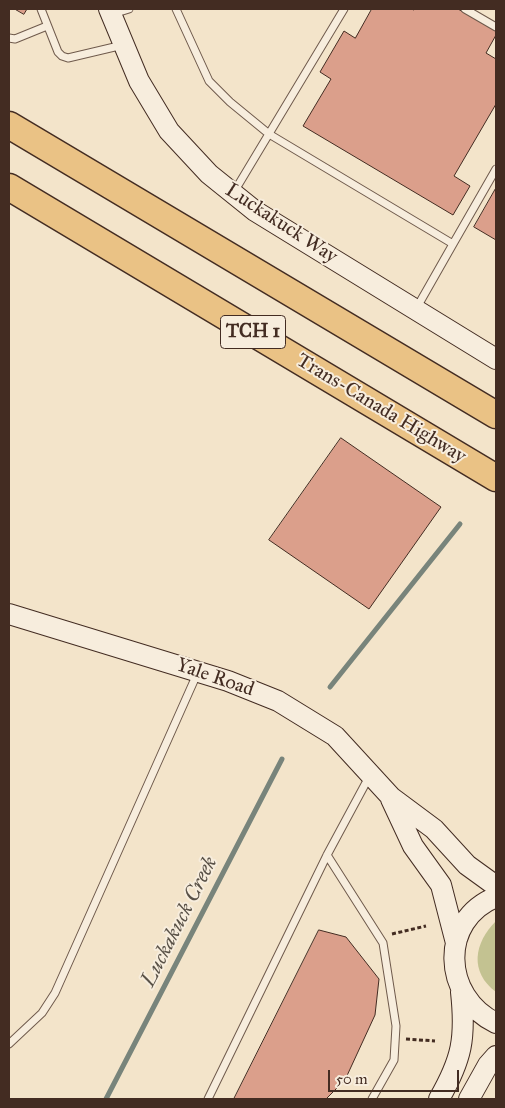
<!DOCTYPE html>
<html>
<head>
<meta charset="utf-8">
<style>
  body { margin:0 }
  #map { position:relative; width:505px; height:1108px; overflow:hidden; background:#f3e4ca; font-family:"IM FELL Great Primer",serif }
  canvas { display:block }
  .frame { position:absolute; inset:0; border:10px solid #432c22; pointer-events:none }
  .scale { position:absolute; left:328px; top:1070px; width:131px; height:22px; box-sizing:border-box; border:2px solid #432c22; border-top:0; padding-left:6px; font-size:15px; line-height:18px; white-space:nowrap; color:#432c22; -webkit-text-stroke:4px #f7eddd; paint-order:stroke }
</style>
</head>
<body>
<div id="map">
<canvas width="505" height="1108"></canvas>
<div class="frame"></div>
<div class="scale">50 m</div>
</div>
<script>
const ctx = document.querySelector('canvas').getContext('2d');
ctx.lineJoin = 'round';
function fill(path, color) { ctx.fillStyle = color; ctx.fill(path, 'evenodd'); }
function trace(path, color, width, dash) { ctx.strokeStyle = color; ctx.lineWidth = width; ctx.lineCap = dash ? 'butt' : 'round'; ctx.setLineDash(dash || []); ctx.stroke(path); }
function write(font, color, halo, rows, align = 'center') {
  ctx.font = font + ' "IM FELL Great Primer",serif'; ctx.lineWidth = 4; ctx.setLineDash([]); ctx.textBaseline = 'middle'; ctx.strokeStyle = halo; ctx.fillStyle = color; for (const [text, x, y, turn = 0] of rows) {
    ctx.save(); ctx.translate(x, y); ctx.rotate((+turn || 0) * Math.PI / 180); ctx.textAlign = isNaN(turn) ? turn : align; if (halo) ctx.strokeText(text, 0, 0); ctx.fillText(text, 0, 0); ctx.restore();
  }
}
fill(new Path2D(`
  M496,921V992C469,972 474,943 496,921Z`), '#c3c291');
trace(new Path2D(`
  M330,687L460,524
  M106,1099L282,759`), '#78847b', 5);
const building = new Path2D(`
  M15,9H27L24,14Z
  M372,9H411L414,10V9H458L496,31V35L486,53L496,59V104L454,176L470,186L453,215L303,126L331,79L320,72L344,31L355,38Z
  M496,188V240L474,227Z
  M341,438L441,507L369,609L269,540Z
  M319,930L346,937L379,979L375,1015L345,1080L326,1099H234Z`);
fill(building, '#db9f8b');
trace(building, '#432c22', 1);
const lane = new Path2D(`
  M41,9L58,52L62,56L68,58L123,45
  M176,9L209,81L230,102L269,134L453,244L496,169
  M465,9L496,27
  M113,14L129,9
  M9,38L15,39L47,26
  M234,192L344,9
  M416,309L453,244
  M327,855L383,943L396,1026L394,1060L372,1099
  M9,1044L42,1013L55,993L197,674
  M208,1099L327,855L369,777`);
const secondary = new Path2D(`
  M109,9L139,81L169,131L209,174L255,211L496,359
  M9,614L228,681L278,701L335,736L391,797L434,829L467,865L496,886
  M391,799L413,846L441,885L456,943
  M496,897C439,920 442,997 496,1023
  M439,1099C462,1059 466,1038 461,992
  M469,1099L488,1065L496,1056`);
const highway = new Path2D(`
  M9,125L496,415
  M9,187L496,478`);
trace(lane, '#6f5a4c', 9);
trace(secondary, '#432c22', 22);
trace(highway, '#432c22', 29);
trace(new Path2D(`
  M392,934L426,926
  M406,1039L435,1041`), '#432c22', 3, [4, 2.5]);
trace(lane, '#f7eddd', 7);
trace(secondary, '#f7eddd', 20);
trace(highway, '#eac285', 26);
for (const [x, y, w] of [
  [253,332,65]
]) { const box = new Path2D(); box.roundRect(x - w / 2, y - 16.5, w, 33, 4); ctx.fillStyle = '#f7eddd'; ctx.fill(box); trace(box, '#432c22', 1); }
write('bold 19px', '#432c22', null, [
  ["TCH 1",253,332]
]);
write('20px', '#432c22', '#f7eddd', [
  ["Luckakuck Way",281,224,33],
  ["Trans-Canada Highway",381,409,31],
  ["Yale Road",215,678,19]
]);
write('italic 21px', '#595147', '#f7eddd', [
  ["Luckakuck Creek",180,922,-63]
]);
</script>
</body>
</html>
